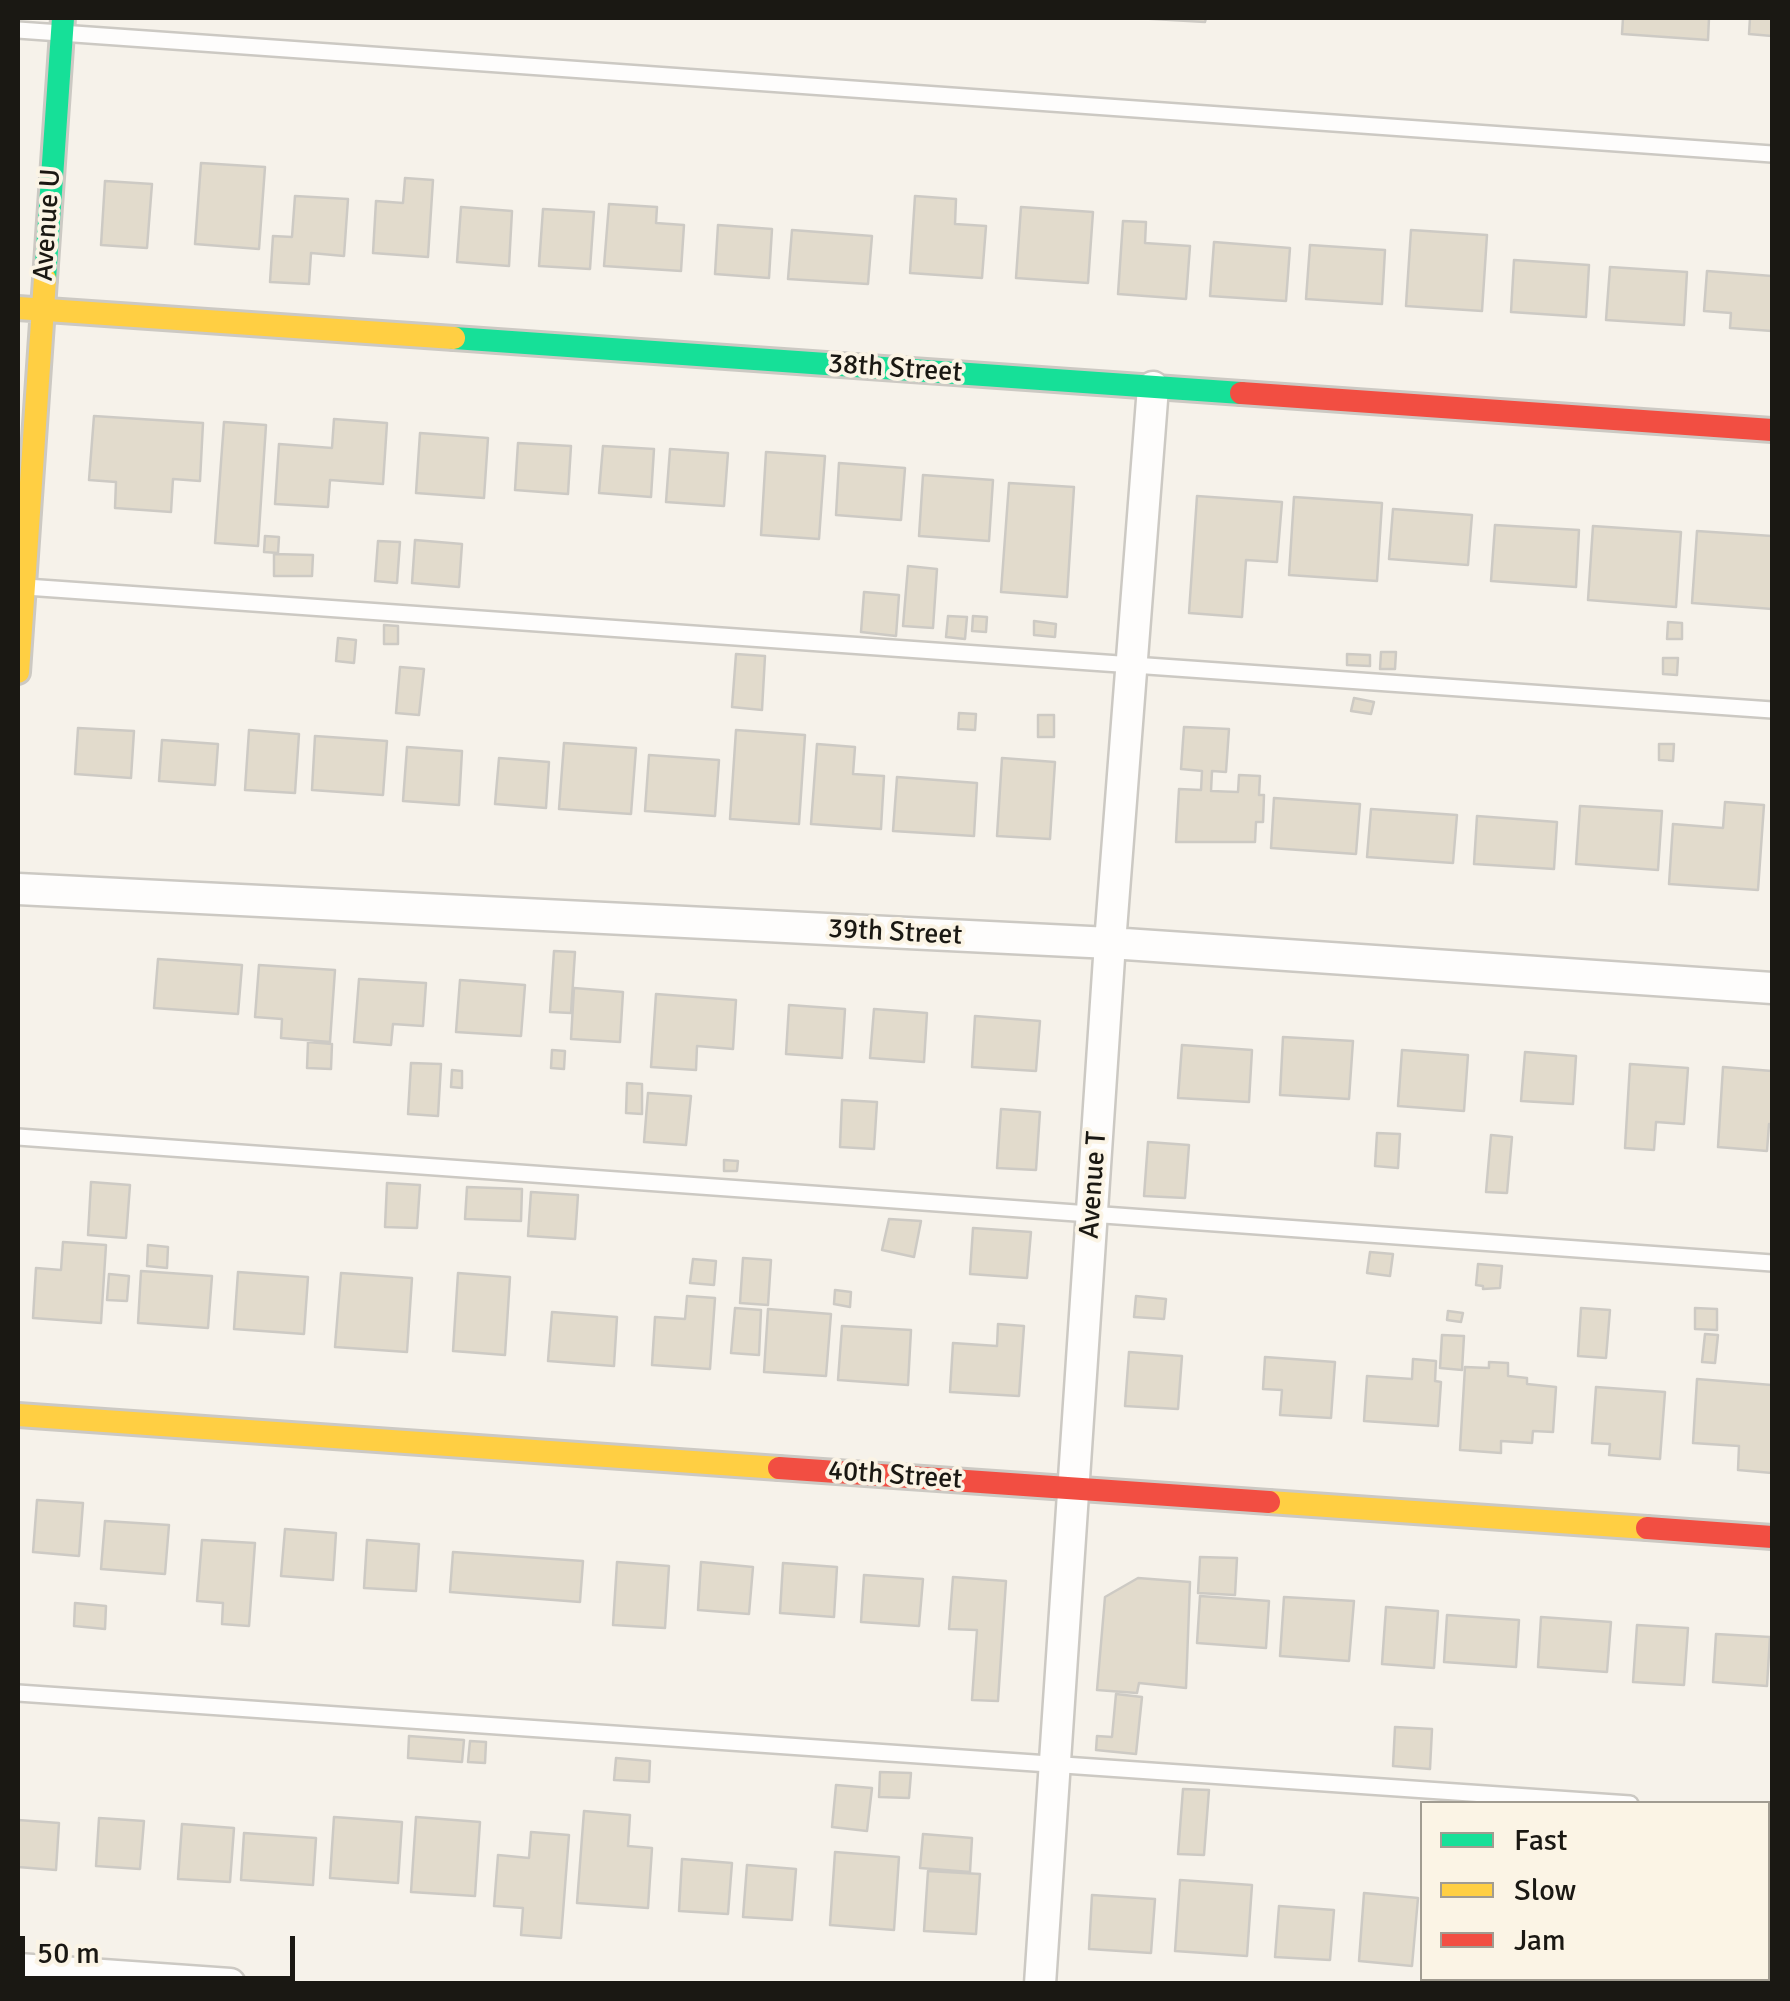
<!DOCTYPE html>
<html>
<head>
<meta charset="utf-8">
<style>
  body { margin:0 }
  #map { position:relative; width:1790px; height:2001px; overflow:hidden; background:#f6f2ea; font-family:Signika,sans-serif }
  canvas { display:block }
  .frame { position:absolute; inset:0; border:20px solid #1a1813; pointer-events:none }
  .legend { position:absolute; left:1420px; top:1801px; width:350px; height:180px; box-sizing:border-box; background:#fbf4e5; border:2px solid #a19c91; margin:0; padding:12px 18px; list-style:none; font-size:30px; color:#1a1813 }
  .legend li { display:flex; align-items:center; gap:20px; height:50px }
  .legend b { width:50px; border:2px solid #a19c91 }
  .scale { position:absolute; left:20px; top:1936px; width:275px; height:45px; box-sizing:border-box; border:5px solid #1a1813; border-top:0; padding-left:12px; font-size:30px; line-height:35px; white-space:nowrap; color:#1a1813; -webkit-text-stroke:8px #fbf4e5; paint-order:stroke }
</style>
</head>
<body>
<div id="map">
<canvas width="1790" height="2001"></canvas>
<div class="frame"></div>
<ul class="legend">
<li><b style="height:12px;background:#16e098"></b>Fast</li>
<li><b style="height:12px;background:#ffcf43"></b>Slow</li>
<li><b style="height:12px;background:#f24e42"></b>Jam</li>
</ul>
<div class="scale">50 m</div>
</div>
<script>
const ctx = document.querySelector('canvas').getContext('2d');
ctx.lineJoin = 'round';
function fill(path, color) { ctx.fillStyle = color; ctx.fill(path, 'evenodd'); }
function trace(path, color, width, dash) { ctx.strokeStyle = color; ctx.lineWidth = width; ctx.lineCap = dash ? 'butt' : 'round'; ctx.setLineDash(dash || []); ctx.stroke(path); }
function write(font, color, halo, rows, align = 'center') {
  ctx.font = font + ' Signika,sans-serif'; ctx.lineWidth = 8; ctx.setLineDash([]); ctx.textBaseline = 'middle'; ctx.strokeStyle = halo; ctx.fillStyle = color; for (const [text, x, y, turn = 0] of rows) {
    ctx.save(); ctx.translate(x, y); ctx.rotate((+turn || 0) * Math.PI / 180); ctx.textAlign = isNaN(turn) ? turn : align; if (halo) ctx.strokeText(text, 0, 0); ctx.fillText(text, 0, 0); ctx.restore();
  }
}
const building = new Path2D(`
  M1136,18H1206L1205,22Z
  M1623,18H1709L1708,40L1622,34Z
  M1750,18H1772V36L1749,34Z
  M201,163L265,167L259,249L195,244Z
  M405,178L433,180L428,257L373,253L376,201L403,203Z
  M105,181L152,184L147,248L101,245Z
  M295,196L348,199L344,256L311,253L309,284L270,282L273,236L292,237Z
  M915,196L956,199L955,224L986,226L982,278L910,273Z
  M609,204L657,207L656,223L684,225L681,271L604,266Z
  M461,207L512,211L509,266L457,262Z
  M1021,207L1093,212L1088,283L1016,278Z
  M543,209L594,212L590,269L539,266Z
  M1123,221L1146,222L1145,243L1190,246L1186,299L1118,294Z
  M718,225L772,229L769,278L715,274Z
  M792,230L872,236L868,284L788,279Z
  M1411,230L1487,235L1482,311L1406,306Z
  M1214,242L1290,248L1286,301L1210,296Z
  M1310,245L1385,250L1382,304L1306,299Z
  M1514,260L1589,265L1586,317L1511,312Z
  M1610,267L1687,272L1684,325L1606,320Z
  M1707,271L1772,276V331L1730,328L1731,313L1704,311Z
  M94,416L203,423L200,481L173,479L171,512L115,508L116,482L89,480Z
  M334,419L387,423L383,484L330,480L328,507L275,504L279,444L332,448Z
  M224,422L266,425L258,546L215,543Z
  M420,433L488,438L484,498L416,493Z
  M518,443L571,446L568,494L515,490Z
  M603,446L654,449L651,497L599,493Z
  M670,449L728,453L724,506L666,502Z
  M766,452L825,456L819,539L761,535Z
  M839,463L905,468L901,520L836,515Z
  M923,475L993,480L989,541L919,536Z
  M1009,483L1074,487L1067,597L1001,592Z
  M1197,496L1282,502L1277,562L1246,560L1242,617L1189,613Z
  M1294,497L1382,503L1377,581L1289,575Z
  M1393,509L1472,515L1468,565L1389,559Z
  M1495,525L1579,530L1576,587L1491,581Z
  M1593,526L1681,532L1676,607L1588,600Z
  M1697,531L1772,536V609L1692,603Z
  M265,536L279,537L278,553L264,552Z
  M415,540L462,544L459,587L412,583Z
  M378,541L400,542L397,583L375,581Z
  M274,554L313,555L312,576H274Z
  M908,566L937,569L933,628L903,626Z
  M864,592L899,595L896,636L861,632Z
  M948,616L967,617L965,639L946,637Z
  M973,616L987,617L986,632L972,631Z
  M1034,621L1056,624L1055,637L1034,635Z
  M1668,622L1682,623V639H1667Z
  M384,625L398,626V644H384Z
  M338,638L356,640L354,663L336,661Z
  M1381,652H1396L1395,669H1380Z
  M736,654L765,656L762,710L732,707Z
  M1347,654L1370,655V666L1347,665Z
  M1663,658H1678L1677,675L1663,674Z
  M400,667L424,669L419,715L396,713Z
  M1354,698L1374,702L1371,714L1351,711Z
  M959,713L976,714L975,730L958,729Z
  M1038,715H1054V737H1038Z
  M1184,727L1229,729L1226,772L1212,771L1211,791L1238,792L1239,775L1260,776L1259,795H1264L1263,822H1256L1255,842H1176L1179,789L1201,790L1202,771L1181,769Z
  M78,728L134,731L131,778L75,774Z
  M249,730L299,734L295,793L245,790Z
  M736,730L805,735L799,824L730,819Z
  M315,736L387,741L383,795L312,790Z
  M162,740L218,744L215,785L159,781Z
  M564,743L636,748L631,814L559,809Z
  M817,744L855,747L853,774L884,776L881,829L811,824Z
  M1659,744H1674L1673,761L1659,760Z
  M407,747L462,751L459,805L403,801Z
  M649,755L719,760L715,816L645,811Z
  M499,758L549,762L546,808L495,804Z
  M1002,758L1055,762L1050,839L997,836Z
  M897,777L977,783L974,836L893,831Z
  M1274,798L1360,804L1356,854L1271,848Z
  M1725,802L1764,805L1758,890L1669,884L1673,824L1723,828Z
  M1580,806L1662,811L1658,870L1576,864Z
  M1371,809L1457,815L1453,863L1367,857Z
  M1477,816L1557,822L1554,869L1474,864Z
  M554,951L575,952L571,1013L550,1012Z
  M158,959L242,965L238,1014L154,1008Z
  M259,965L335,970L330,1042L281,1038L282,1019L255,1017Z
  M359,979L426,983L423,1026L393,1024L391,1045L354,1042Z
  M460,980L525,985L521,1036L456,1032Z
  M574,988L623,992L620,1042L571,1039Z
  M656,994L736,1000L733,1049L697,1046L696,1070L651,1067Z
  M789,1005L845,1009L842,1058L786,1054Z
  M874,1009L927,1013L924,1062L870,1058Z
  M975,1016L1040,1021L1036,1071L972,1067Z
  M1283,1037L1353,1041L1349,1099L1280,1095Z
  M308,1042L332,1044L331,1069L307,1068Z
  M1182,1045L1252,1050L1249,1102L1178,1098Z
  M552,1050L565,1051L564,1069L551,1068Z
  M1402,1050L1468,1055L1464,1111L1398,1106Z
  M1525,1052L1576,1056L1573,1104L1521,1101Z
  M411,1063L441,1064L438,1116L408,1114Z
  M1630,1064L1688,1068L1684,1124L1656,1122L1654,1150L1625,1148Z
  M1723,1067L1772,1071V1124H1769L1767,1151L1718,1147Z
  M452,1070L462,1071V1088L451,1087Z
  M627,1083L642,1084V1114L626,1113Z
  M648,1093L691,1096L686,1145L644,1142Z
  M842,1100L877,1102L874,1149L840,1147Z
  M1001,1109L1040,1112L1036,1170L997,1168Z
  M1377,1133L1400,1134L1398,1168L1375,1166Z
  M1491,1135L1512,1137L1507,1193L1486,1192Z
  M1148,1142L1189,1145L1185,1198L1144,1196Z
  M724,1160L738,1161L737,1171H724Z
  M91,1182L130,1185L126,1238L88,1235Z
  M387,1183L420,1185L417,1228L385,1227Z
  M467,1187L522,1189L521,1221L465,1219Z
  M531,1192L578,1195L575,1239L528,1236Z
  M889,1219L921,1221L914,1257L882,1250Z
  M973,1228L1031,1232L1027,1278L970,1274Z
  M63,1242L106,1245L101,1323L33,1318L36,1268L61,1270Z
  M148,1245L168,1247L167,1268L147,1266Z
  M1370,1252L1393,1254L1390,1276L1367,1273Z
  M743,1258L771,1260L768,1305L740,1303Z
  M693,1259L716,1261L714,1285L690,1283Z
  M1478,1264L1502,1266L1500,1288L1483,1289V1286L1476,1285Z
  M141,1271L212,1276L208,1328L138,1323Z
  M238,1272L308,1277L304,1334L234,1329Z
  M341,1273L412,1278L407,1352L335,1347Z
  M458,1273L510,1277L505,1355L453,1351Z
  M109,1274L129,1276L127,1301L107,1300Z
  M835,1290L851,1292L850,1307L834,1304Z
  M687,1296L715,1298L710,1369L652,1365L655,1317L685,1319Z
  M1136,1296L1166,1299L1164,1319L1134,1317Z
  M735,1308L761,1310L759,1355L731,1353Z
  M1581,1308L1610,1310L1606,1358L1578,1356Z
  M1695,1308L1717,1309V1330L1695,1329Z
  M768,1309L831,1314L826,1376L764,1372Z
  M1448,1311L1463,1313L1461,1322L1447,1320Z
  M552,1312L617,1317L614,1366L548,1361Z
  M998,1324L1024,1326L1019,1396L950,1392L953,1343L997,1346Z
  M842,1326L911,1330L908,1385L838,1380Z
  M1705,1334L1718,1335L1715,1363L1702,1362Z
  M1442,1335L1464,1336L1462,1370L1440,1368Z
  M1129,1352L1182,1356L1178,1409L1125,1406Z
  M1265,1357L1335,1362L1331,1418L1280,1415L1282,1390L1263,1389Z
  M1413,1359L1436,1361L1435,1381L1441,1382L1438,1426L1364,1421L1367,1376L1412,1379Z
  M1489,1362L1508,1363V1376L1527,1378V1384L1556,1387L1553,1432L1533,1431L1532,1443L1501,1441V1453L1460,1450L1465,1367L1489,1368Z
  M1697,1379L1772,1385V1473L1738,1470L1739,1446L1693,1443Z
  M1596,1387L1665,1392L1660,1459L1609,1455L1610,1444L1592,1443Z
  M37,1500L83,1503L79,1556L33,1552Z
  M105,1521L169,1525L165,1574L101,1569Z
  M285,1529L336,1533L333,1580L281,1576Z
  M202,1540L255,1543L249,1626L222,1624L223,1603L197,1601Z
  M367,1540L419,1544L416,1591L364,1588Z
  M453,1552L583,1561L580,1602L450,1592Z
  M1200,1557L1237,1558L1235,1595L1198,1593Z
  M617,1562L669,1566L665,1628L613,1625Z
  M701,1562L753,1567L749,1614L698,1610Z
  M783,1563L837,1567L834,1617L780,1613Z
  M864,1575L923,1579L919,1626L861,1622Z
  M953,1577L1006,1581L998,1701L972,1700L977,1630L949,1629Z
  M1138,1578L1190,1582L1186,1688L1139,1683L1137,1693L1097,1690L1105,1597Z
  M1200,1596L1269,1601L1266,1648L1197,1643Z
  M1284,1597L1354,1601L1349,1661L1280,1656Z
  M75,1603L106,1606L105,1629L74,1626Z
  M1386,1607L1438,1611L1434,1668L1382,1664Z
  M1447,1615L1519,1620L1516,1667L1444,1662Z
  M1541,1617L1611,1622L1607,1672L1538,1667Z
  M1637,1625L1688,1628L1684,1685L1633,1682Z
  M1716,1634L1770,1637L1767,1686L1713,1682Z
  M1116,1694L1142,1697L1136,1754L1096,1750L1097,1736L1112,1737Z
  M1395,1727L1432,1729L1430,1769L1393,1766Z
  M409,1736L464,1740L462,1762L408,1758Z
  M470,1741L486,1742L485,1763L468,1762Z
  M616,1758L650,1761L649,1782L614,1780Z
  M880,1772L911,1773L909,1798L879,1797Z
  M836,1785L872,1788L867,1831L832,1827Z
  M1183,1789L1209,1790L1204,1855L1178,1854Z
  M584,1811L630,1815L628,1846L652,1848L648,1908L577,1903Z
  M334,1817L402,1822L398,1883L330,1878Z
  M416,1817L480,1822L475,1896L411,1892Z
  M99,1818L144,1821L140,1869L96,1866Z
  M18,1820L59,1823L56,1870L18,1867Z
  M182,1824L234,1828L230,1882L178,1879Z
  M531,1832L569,1835L561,1938L521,1935L523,1908L494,1906L498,1855L529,1858Z
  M244,1833L316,1838L313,1885L241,1880Z
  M923,1834L972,1838L970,1872L920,1868Z
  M835,1852L899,1857L894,1930L830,1925Z
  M682,1859L732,1863L728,1914L679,1911Z
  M747,1865L796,1869L792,1920L743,1917Z
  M928,1871L980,1874L976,1934L924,1931Z
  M1180,1880L1252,1885L1247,1956L1175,1951Z
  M1364,1893L1418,1898L1412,1966L1359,1961Z
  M1092,1895L1155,1899L1151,1953L1089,1949Z
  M1279,1906L1334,1910L1330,1960L1275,1957Z
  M1768,1916H1772V1984H1763L1764,1978H1768Z
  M1606,1978H1742L1741,1984H1649Z`);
fill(building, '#e2dbcc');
trace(building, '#cdcac4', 2.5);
const lane = new Path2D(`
  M18,30L1772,154
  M26,587L1772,710
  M18,1137L1772,1263
  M18,1693L1630,1804
  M1768,1813H1772`);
const street = new Path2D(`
  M18,889L1110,943L1772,988
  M18,1969L230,1984
  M1040,1984L1110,943L1153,387`);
const fast = new Path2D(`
  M45,279L63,18
  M454,338L1241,393`);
const slow = new Path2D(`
  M18,308L454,338
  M18,672L45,279
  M18,1415L779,1468
  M1269,1502L1647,1528`);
const jam = new Path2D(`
  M1241,393L1772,430
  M779,1468L1269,1502
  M1647,1528L1772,1537`);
trace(lane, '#ccc9c3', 20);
trace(street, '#ccc9c3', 35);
trace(fast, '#ccc9c3', 28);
trace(slow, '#ccc9c3', 28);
trace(jam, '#ccc9c3', 28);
trace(lane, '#fefdfc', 15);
trace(street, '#fefdfc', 30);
trace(fast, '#16e098', 22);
trace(slow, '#ffcf43', 22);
trace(jam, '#f24e42', 22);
write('28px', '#1a1813', '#fbf4e5', [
  ["Avenue U",48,225,-86],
  ["38th Street",895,369,4],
  ["39th Street",895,933,3],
  ["Avenue T",1094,1185,-86],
  ["40th Street",895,1476,4]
]);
</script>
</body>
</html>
